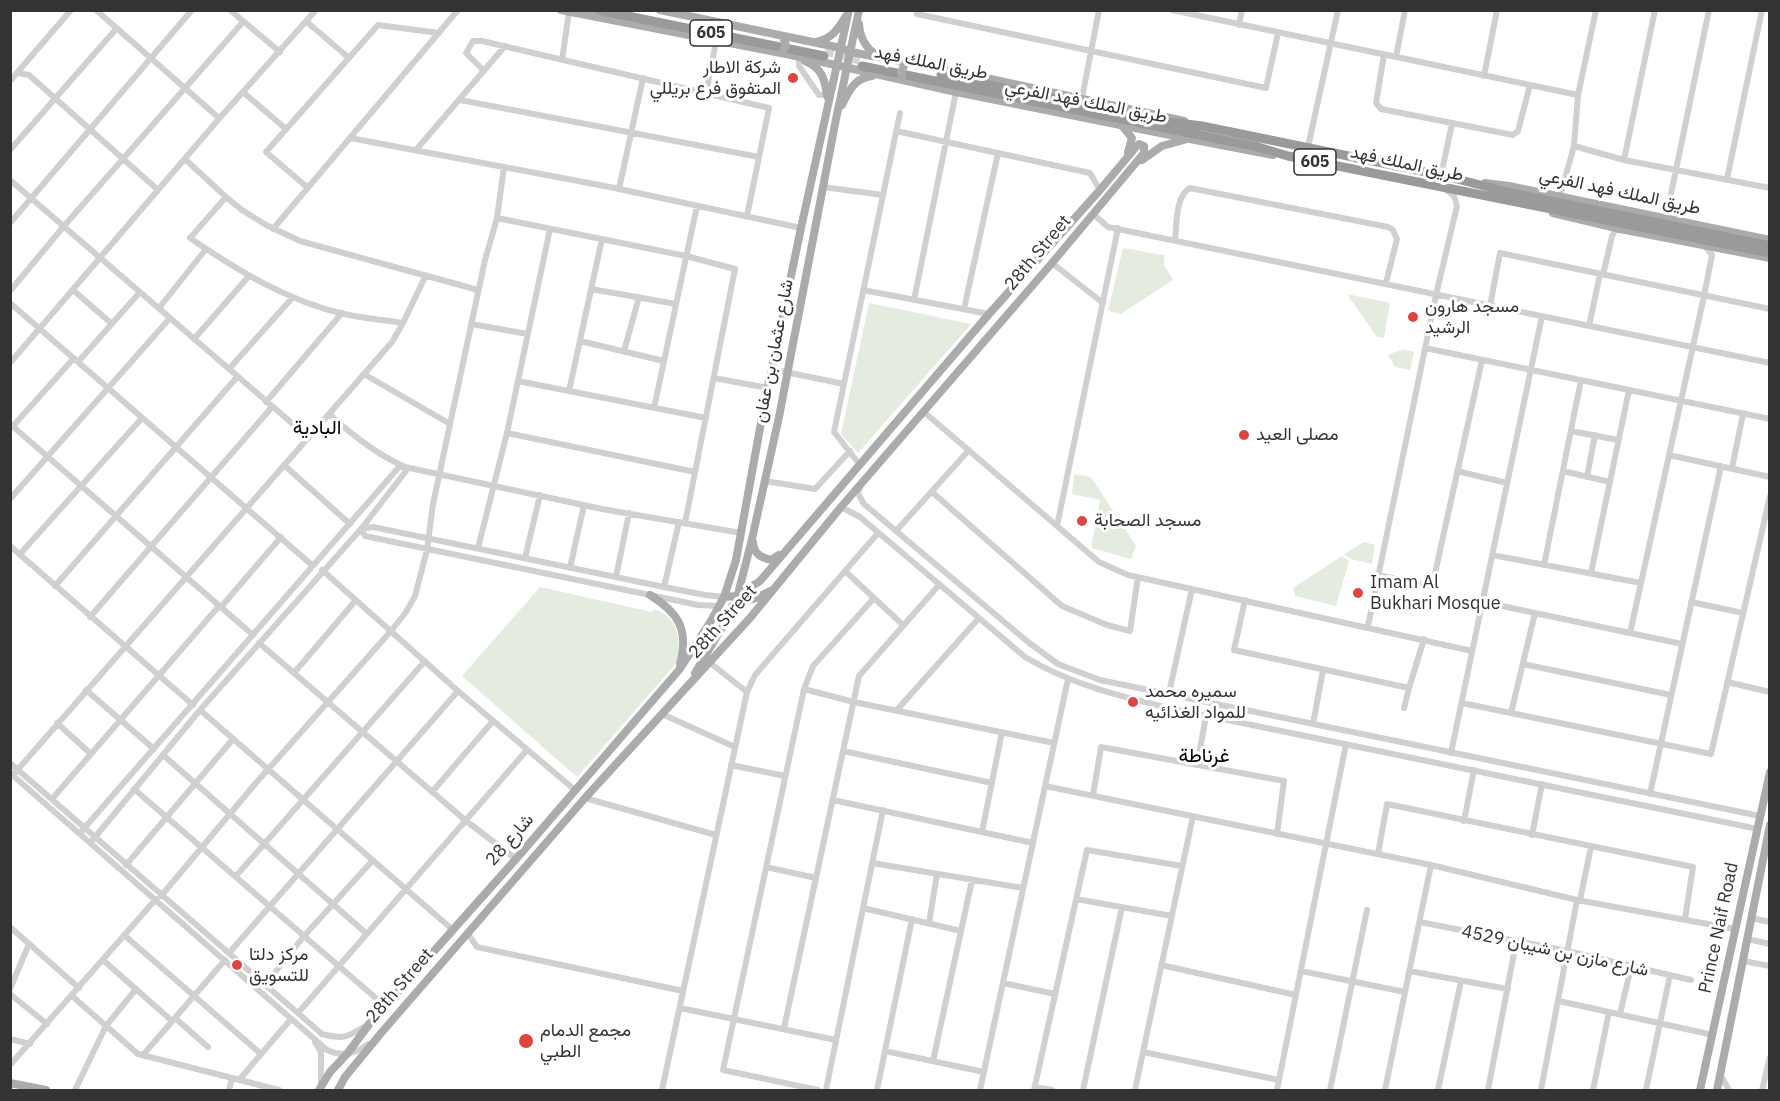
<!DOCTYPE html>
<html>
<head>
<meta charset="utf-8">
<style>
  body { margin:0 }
  #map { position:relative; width:1780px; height:1101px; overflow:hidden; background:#fff; font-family:"IBM Plex Sans",sans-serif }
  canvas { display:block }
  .frame { position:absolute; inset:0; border:12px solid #333; pointer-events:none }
</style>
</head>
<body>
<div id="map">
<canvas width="1780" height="1101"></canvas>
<div class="frame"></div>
</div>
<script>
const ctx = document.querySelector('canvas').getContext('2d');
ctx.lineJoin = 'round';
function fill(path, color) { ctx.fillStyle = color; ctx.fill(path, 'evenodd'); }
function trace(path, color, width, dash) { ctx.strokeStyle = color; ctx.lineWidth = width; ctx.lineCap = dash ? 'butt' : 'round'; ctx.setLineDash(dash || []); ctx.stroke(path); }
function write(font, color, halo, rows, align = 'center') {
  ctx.font = font + ' "IBM Plex Sans",Vazirmatn,sans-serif'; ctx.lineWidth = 6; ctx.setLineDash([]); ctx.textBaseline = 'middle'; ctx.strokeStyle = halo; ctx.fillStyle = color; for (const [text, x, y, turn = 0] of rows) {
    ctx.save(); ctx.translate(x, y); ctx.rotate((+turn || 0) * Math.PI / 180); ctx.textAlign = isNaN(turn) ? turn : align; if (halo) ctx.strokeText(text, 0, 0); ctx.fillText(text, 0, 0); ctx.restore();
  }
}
fill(new Path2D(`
  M1123,248L1164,255V265L1173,280L1121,314L1108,311Z
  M1347,294L1390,303L1384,338L1377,337Z
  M869,303L971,324L858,453L841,434Z
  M1403,349L1414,352L1410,370L1395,367L1388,355Z
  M1074,474L1091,477L1136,546L1131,559L1091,548L1100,500L1072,494Z
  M1364,542L1375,545L1372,564L1351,559L1344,554Z
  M1342,556L1349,561L1336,606L1295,596L1293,588Z
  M540,587L652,612L654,609C679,618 680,639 678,661L577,777L462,676Z`), '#e4ebdf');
trace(new Path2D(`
  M825,51L863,61`), '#d6d6d6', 9, [9, 4.5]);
trace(new Path2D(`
  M96,10L219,118
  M230,10L280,52
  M918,10L917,14L1266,88L1278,33
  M1172,10L1578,95
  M307,22L349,58
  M1239,25L1242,10
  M1384,55L1376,103L1381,109L1513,135L1518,131L1530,85
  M1396,57L1405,10
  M799,59V66L819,95L827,94
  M562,60L569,12
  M484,71L466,53L473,41H482L769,108L747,216
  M18,73L29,75L158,190
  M1484,76L1497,10
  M10,81L71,10
  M243,92L286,129
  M706,93L716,42
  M1082,98L1099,10
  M460,100L759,157
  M896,131L1090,173L1100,190
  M350,138L610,187L801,228
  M1574,146L1624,160L1770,188
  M1308,147L1338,10
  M10,150L116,29
  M416,150L505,46
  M185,159L226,197L242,210L266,225L300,241L478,290
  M1624,160L1655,10
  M1441,175L1452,124
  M1727,179L1762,10
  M10,180L308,437
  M823,187L883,195
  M308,188L266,152L378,25L439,33
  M619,189L643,78
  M1560,196L1574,146L1578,95L1596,10
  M226,197L190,238C237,270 287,301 344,314C363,318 383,320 403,323
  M1093,214L1108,227L1770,363
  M497,218L686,256L735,269L685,523
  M1666,218L1709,10
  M10,223L192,10
  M273,229L458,10
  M1175,240C1177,225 1175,196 1190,188L1388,227L1393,230L1397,239L1386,283
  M1052,263L1103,303
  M1603,275L1612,236L1615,231L1620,229
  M591,289L676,304
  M73,290L112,324
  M863,290L989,314
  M10,291L64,226L243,22
  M914,300L956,92
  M10,303L313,566
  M1490,306L1500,253L1770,309
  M159,308L206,249
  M964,309L998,153
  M471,324L528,334
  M1589,326L1600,274
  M194,339L249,276
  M580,341L664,361
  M1425,348L1770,419
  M624,351L639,297
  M78,362L140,292
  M10,363L217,121L316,10
  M229,369L293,297
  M771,369L844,384
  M364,374L450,424
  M714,378L768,388
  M518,381L706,418
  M569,391L602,239
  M266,402L342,313
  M654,408L697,206
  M924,412L1099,562L1128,575L1472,651
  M329,414C352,435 376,454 405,467L602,509L741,533
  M10,424L253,635
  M13,426L74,358
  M1571,431L1618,440
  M507,433L695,472
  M1669,455L1770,477
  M284,465L350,524
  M860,465L834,432L900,113
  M1732,468L1743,414
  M1457,471L1507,483
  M1563,471L1610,482
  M1587,477L1595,435
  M765,481L815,489L850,451
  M860,488L858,493L864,504L1028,642L1058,664L1100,680L1760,816
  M932,492L1062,606L1107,625L1130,631L1138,577
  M10,499L170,318
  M841,507L860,517L1025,657C1070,684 1119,696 1169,708L1758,829
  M1057,526L1118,228
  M896,531L969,450
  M10,546L193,705
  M478,548L507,433L550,229
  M20,554L142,418
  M1492,555L1641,583
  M525,558L540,495
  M1544,565L1581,380
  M570,568L584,505
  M322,570L458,691L575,790
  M845,571L903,625
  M1591,573L1629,390
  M1378,575L1432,587L1482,360
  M616,577L629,513
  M55,586L237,377
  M664,587L679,522
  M1245,600L1234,650L1409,688L1424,639
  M1483,602L1682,644
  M1691,602L1743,613
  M720,606L698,605L365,536L361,529L373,527L664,587L705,595L724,597
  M221,607L281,537
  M90,617L272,407
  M1368,626L1436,295L1457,206L1454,196L1444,188
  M1630,633L1704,296L1712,255L1705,246
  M259,643L465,820L516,859
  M709,662L747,692
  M1523,664L1671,695
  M294,673L356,600
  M1727,682L1770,692
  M804,689L854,702L1054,743
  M86,690L154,749
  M1169,693L1192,589
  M1462,703L1711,754L1770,496
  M1404,708L1409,688
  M200,710L453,930
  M896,711L978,619
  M1511,713L1535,613
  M662,714L735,747
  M57,723L91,754
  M1313,724L1323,670
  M843,751L992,783
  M1451,753L1542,316
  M163,755L367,934
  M10,763L322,1034C344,1040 348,1037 367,1025
  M731,765L785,776
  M1197,765L1206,716
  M10,773L327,1050C341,1057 356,1054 368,1044
  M13,775L392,342L403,323L425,277
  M1045,786L1431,865L1577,900L1735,929
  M134,789L385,1006
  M432,792L493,721
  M1650,794L1721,466
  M1093,795L1101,747L1284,781L1277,834
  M585,798L716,835
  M52,799L219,606
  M833,800L1033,843
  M1464,821L1474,770
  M982,832L1002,732
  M80,833L399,467H405L406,471L361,529L200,710L91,842
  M1532,835L1542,784
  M1378,854L1387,804L1693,867L1685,919
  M872,863L1023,888
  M126,865L233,739
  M766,867L816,878
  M236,876L425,661
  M161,896L255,784L391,631L406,612L415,596L427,550L433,504L485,260L497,218L504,167
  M1076,899L1172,916
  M1580,900L1591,847
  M863,908L961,931
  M1751,918L1770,922
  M1420,922L1567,951L1691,980
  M929,923L937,874
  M10,927L79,988
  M468,934L477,947L683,991
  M124,935L261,1054
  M1747,939L1770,944
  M229,953L458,691
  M103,960L172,1021
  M1743,961L1770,966
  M1161,965L1296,995
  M1301,971L1405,992
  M1409,971L1508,989
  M1003,983L1055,994
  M265,985L304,936L373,860
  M10,989L29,944
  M10,994L47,1024
  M72,996L138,1054L279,1090
  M1559,1001L1713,1035
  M680,1008L836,1040
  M298,1013L527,750
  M1620,1014L1631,967
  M175,1018L208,1047
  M784,1028L859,676L939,585
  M10,1039L30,1044
  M315,1042L321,1052V1084
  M885,1051L984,1072
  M1143,1052L1279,1080
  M143,1055L225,960
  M933,1061L972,880
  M10,1065L156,899
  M1721,1076L1729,1090
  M239,1080L291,1019
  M1035,1087L1052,1090
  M75,1090L106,1026L136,989
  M229,1090L232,1078
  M662,1090L747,692L755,675L878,533
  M818,1090L723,1070L804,689L813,666L874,598
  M826,1090L883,810
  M877,1090L912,919
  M980,1090L1068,679
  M1034,1090L1087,850L1182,866
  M1083,1090L1122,907
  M1135,1090L1193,816
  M1277,1090L1346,744
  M1330,1090L1367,910
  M1385,1090L1431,865
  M1438,1090L1461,981
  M1488,1090L1516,943
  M1541,1090L1577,900
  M1593,1090L1609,1012
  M1646,1090L1670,975
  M1762,1090L1770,1057`), '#d0d0d0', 6);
trace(new Path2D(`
  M561,10L791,55L956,92L1190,139L1273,155
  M660,10L841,48L851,52L963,73L1184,121
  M859,24C860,38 865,48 877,55
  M816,42C832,39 838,29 846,16
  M805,61C822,68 825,79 827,96
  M842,105C849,90 855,78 872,76
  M1123,127L1132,138L1128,152
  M1142,160L1162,146L1184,140
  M1485,183L1509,186L1770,240
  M1553,213L1620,229L1770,258
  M753,542C754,554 760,557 771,560L779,555
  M650,595C679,613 689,630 680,664
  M732,606L756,598L770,591
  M695,673L735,606L752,539L779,417L836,119L859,10
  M10,1083L46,1090
  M319,1090L330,1072L347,1054L370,1023L516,859L679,670L711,621L724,597L736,560L765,401L801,228L849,10
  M338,1090L345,1077L382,1032L585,798L750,618L841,507L1052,263L1144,153V146L1139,144L1136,147L1100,190L989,314L760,581L737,596L724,597
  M1700,1090L1770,772
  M1717,1090L1770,825`), '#ababab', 8);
trace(new Path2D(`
  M598,10L824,56
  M862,66L1258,147L1288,156L1770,253
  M941,75L1162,121L1202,126L1441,175L1512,193L1770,246`), '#9a9a9a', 9);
trace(new Path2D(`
  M783,51L786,45L784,40
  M902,78L901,72L904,66`), '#ababab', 8);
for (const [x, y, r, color] of [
  [793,78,6,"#de4540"],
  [1413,317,6,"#de4540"],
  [1244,435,6,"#de4540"],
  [1082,521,6,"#de4540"],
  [1358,593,6,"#de4540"],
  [1133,702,6,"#de4540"],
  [237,965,6,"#de4540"],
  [526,1041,8,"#de4540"]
]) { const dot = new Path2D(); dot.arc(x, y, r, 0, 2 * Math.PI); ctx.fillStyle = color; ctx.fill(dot); trace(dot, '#fff', 2); }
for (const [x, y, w] of [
  [711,33,42],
  [1315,162,42]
]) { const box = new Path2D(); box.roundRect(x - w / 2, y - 13, w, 26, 4.5); ctx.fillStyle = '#fff'; ctx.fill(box); trace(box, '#333', 1.5); }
write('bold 16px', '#333', null, [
  ["605",711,33],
  ["605",1315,162]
]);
write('18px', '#333', '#fff', [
  ["طريق الملك فهد",931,63,11],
  ["طريق الملك فهد الفرعي",1086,102,11],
  ["طريق الملك فهد",1407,164,12],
  ["طريق الملك فهد الفرعي",1620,192,12],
  ["28th Street",1038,253,-50],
  ["شارع عثمان بن عفان",774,351,-79],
  ["28th Street",723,622,-48],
  ["شارع 28",510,840,-49],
  ["Prince Naif Road",1719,928,-78],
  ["شارع مازن بن شيبان 4529",1555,951,12],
  ["28th Street",400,986,-49]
]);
write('18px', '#333', '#fff', [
  ["شركة الاطار",781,68,"right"],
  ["المتفوق فرع بريللي",781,89,"right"],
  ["مسجد هارون",1425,307],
  ["الرشيد",1425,328],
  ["مصلى العيد",1256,435],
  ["مسجد الصحابة",1094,521],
  ["Imam Al",1370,583],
  ["Bukhari Mosque",1370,604],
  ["سميره محمد",1145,692],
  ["للمواد الغذائيه",1145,713],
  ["مركز دلتا",249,955],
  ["للتسويق",249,976],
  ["مجمع الدمام",540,1031],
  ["الطبي",540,1052]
], 'left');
write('20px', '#000', '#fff', [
  ["البادية",317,428],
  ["غرناطة",1204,756]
]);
</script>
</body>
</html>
